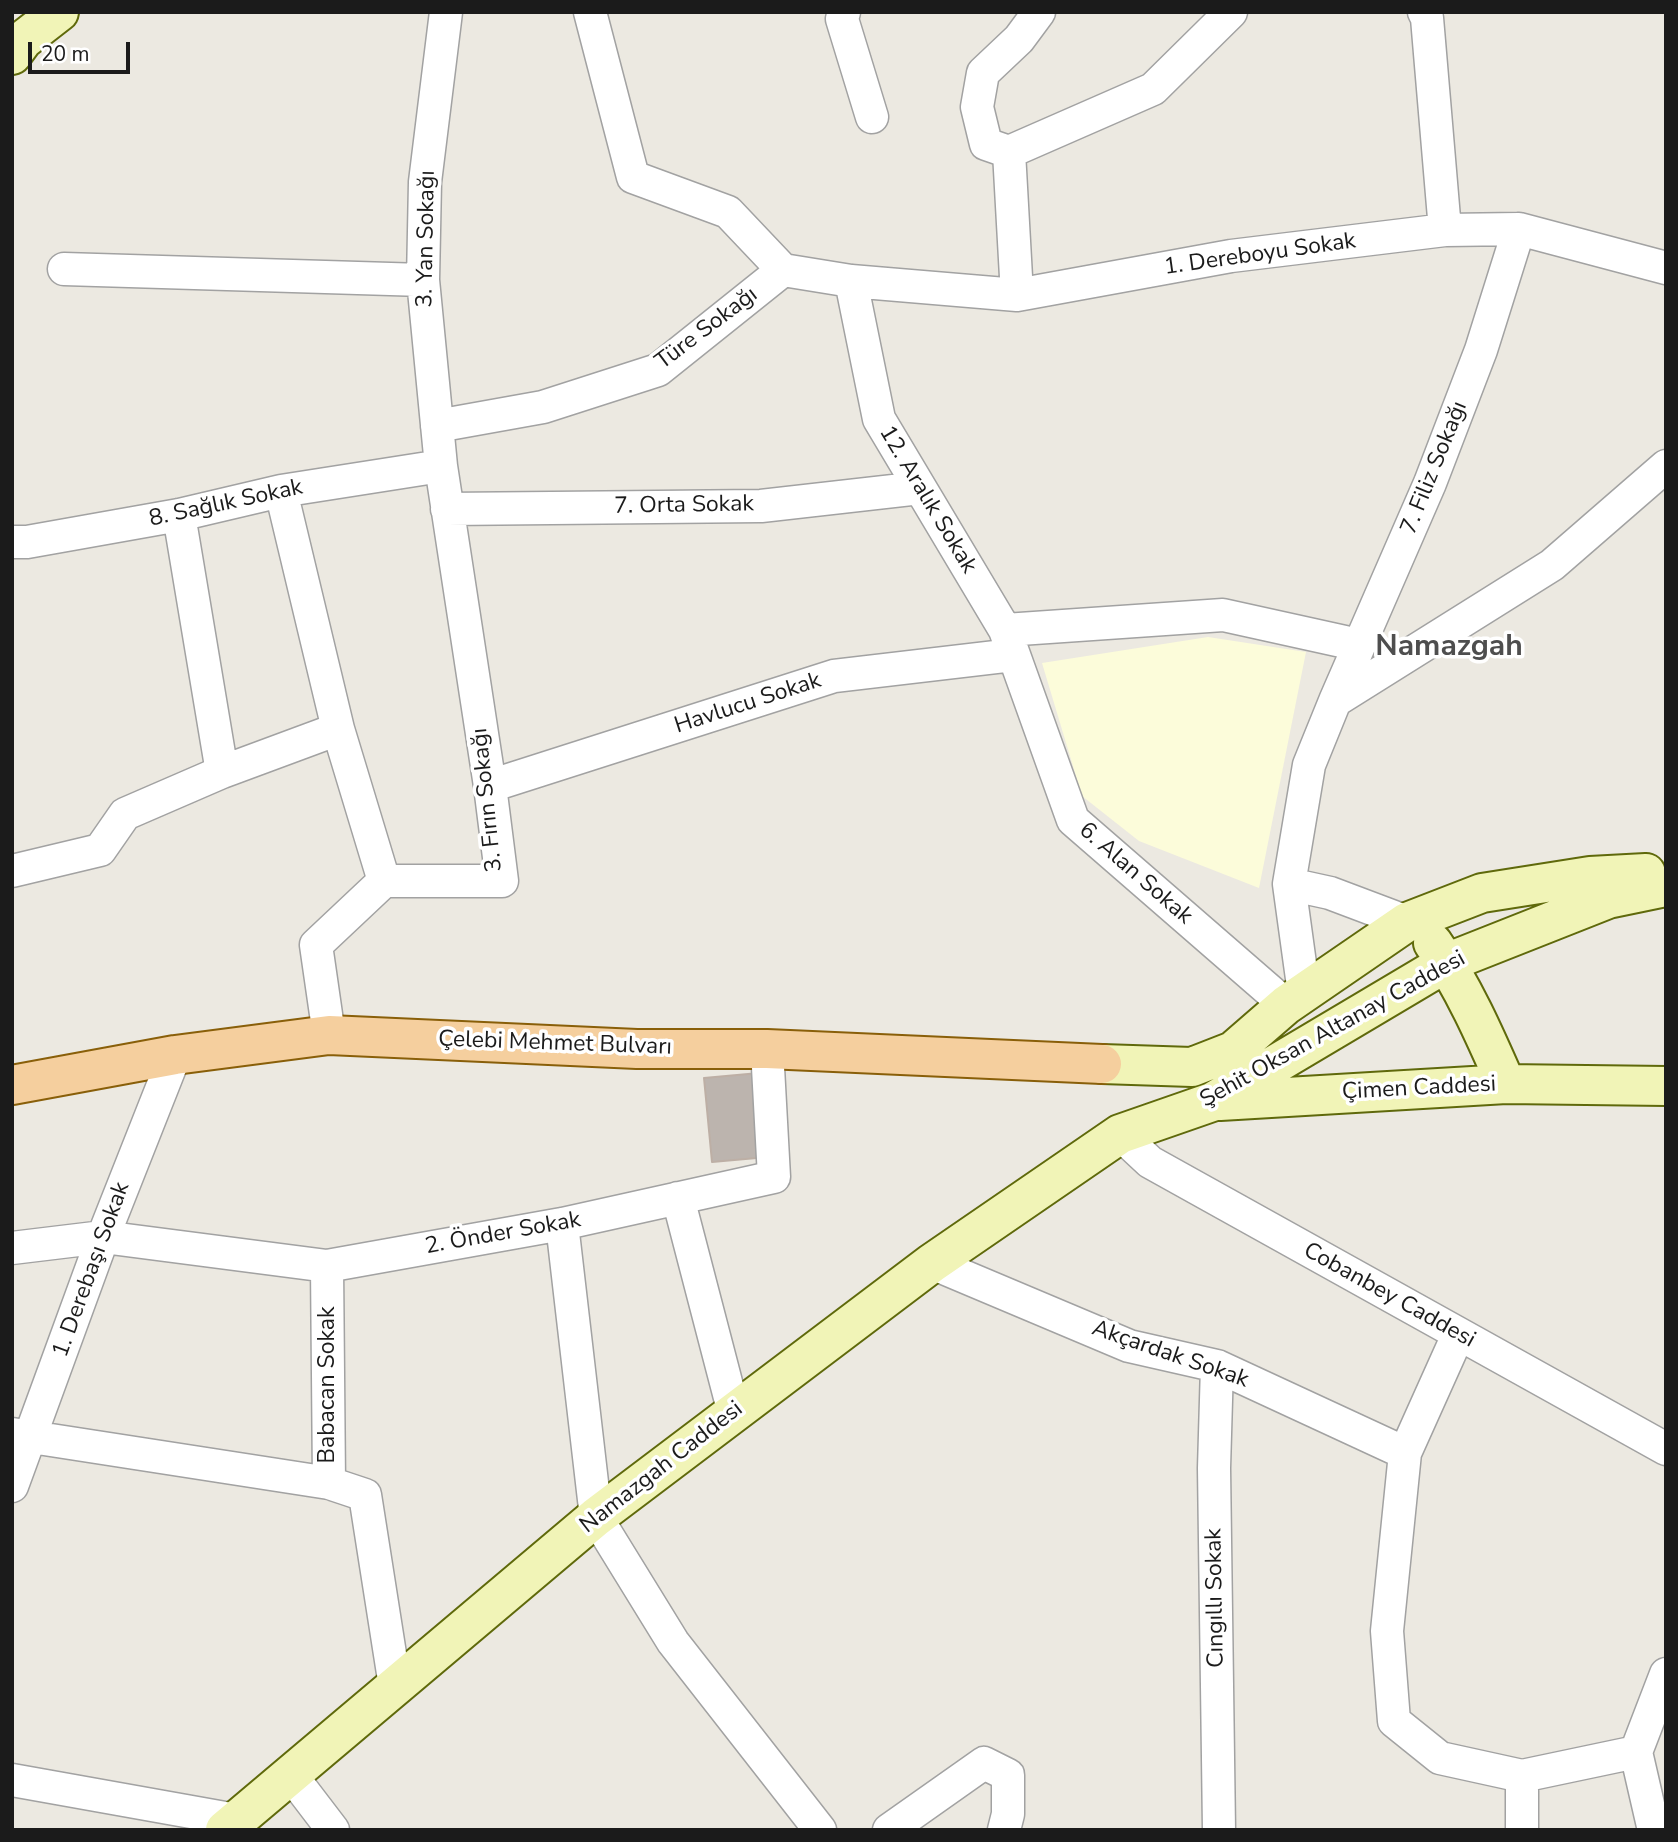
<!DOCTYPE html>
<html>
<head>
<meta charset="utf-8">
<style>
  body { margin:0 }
  #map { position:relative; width:1678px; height:1842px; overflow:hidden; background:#ece9e1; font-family:"Nunito Sans",sans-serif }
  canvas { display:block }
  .frame { position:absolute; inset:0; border:14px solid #1b1b1b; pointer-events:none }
  .scale { position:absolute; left:28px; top:42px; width:102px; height:32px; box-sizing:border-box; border:4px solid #1b1b1b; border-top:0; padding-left:9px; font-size:21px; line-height:24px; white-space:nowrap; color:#1b1b1b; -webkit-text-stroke:5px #fff; paint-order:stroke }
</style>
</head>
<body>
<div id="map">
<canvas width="1678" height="1842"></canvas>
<div class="frame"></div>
<div class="scale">20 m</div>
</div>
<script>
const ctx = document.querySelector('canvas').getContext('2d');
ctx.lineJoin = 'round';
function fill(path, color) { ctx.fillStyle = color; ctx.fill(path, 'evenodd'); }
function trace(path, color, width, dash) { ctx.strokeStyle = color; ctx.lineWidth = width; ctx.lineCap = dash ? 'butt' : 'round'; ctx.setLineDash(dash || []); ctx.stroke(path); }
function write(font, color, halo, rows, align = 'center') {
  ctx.font = font + ' "Nunito Sans",sans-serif'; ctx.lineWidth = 7; ctx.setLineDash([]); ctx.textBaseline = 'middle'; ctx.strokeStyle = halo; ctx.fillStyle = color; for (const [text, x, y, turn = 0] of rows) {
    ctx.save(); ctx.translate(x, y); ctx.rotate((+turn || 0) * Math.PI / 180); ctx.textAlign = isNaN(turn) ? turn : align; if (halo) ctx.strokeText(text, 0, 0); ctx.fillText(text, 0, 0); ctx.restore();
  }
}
fill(new Path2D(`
  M1208,637L1306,652L1259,888L1139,841L1082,796L1042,663Z`), '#fcfcda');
const building = new Path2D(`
  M759,1073L768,1157L712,1162L704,1078Z`);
fill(building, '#bcb4ae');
trace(building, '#bdafa5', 2);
const street = new Path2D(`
  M590,12L633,177L728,212L783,270
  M844,12L842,19L872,117
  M1424,12L1427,18L1445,230
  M1009,152L986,144L977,107L983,73L1019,39L1039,12
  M64,269L423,280
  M851,281L879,419L1005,630L1073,820L1286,1005
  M1017,295L1009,152L1153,89L1231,12
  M437,426L543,407L658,370L783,270L851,281L1017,295L1231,256L1445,230L1519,229L1666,268
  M281,491L338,729L384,881
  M447,509L761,506L920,488
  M179,515L222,772
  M12,542H27L179,515L281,491L441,466
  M1005,630L1223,615L1359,645
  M1335,701L1430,483L1481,350L1519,229
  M490,786L834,676L1013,655
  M12,871L100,850L125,814L222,772L338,729
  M1289,884L1330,893L1407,922
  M1304,993L1289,884L1309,765L1335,701L1552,565L1666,466
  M329,1035L316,945L384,881H502L490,786L441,466L423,280L425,182L446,12
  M1120,1134L1150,1162L1666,1449
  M678,1198L734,1413
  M562,1224L596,1517L673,1642L820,1830
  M12,1248L103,1237L327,1266L562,1224L774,1177L767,1049
  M932,1263L1129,1346L1217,1366L1405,1453
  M327,1266L329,1483
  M1458,1335L1405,1453L1387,1631L1394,1721L1440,1758L1522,1776V1830
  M1217,1366L1214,1468L1219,1830
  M12,1434L329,1483L365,1495L395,1686
  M12,1486L103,1237L175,1055
  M1636,1752L1653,1826L1662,1830
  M291,1775L333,1830
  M1522,1776L1636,1752L1666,1674
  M12,1780L236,1820
  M889,1830L984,1763L1008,1775V1814L1004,1830`);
const secondary = new Path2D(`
  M12,55L23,40L59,12
  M1433,943C1463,986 1485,1036 1506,1084
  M1102,1064L1192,1067L1233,1051L1286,1005L1407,922L1482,893L1590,876L1646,873
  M1220,1101L1506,1084L1666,1086
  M225,1830L596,1517L932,1263L1120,1134L1212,1102L1446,963L1608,899L1666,887`);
const primary = new Path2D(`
  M12,1085L175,1055L329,1035L637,1049H767L1102,1064`);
trace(street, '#a2a2a2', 35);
trace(secondary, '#5f690b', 42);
trace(primary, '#895f09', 42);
trace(street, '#fff', 32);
trace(secondary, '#f1f4b7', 38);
trace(primary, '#f5cf9e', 38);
write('23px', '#1b1b1b', '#fff', [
  ["3. Yan Sokağı",427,239,-89],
  ["1. Dereboyu Sokak",1260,255,-8],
  ["Türe Sokağı",707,329,-37],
  ["7. Filiz Sokağı",1435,468,-68],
  ["12. Aralık Sokak",927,500,59],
  ["8. Sağlık Sokak",226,504,-12],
  ["7. Orta Sokak",684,506,-1],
  ["Havlucu Sokak",748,704,-18],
  ["3. Fırın Sokağı",488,800,-96],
  ["6. Alan Sokak",1135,874,41],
  ["Şehit Oksan Altanay Caddesi",1333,1030,-29],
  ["Çelebi Mehmet Bulvarı",555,1044,2],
  ["Çimen Caddesi",1419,1089,-3],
  ["2. Önder Sokak",503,1234,-10],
  ["1. Derebaşı Sokak",92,1270,-70],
  ["Cobanbey Caddesi",1389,1296,29],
  ["Akçardak Sokak",1170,1355,19],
  ["Babacan Sokak",328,1385,-90],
  ["Namazgah Caddesi",662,1468,-38],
  ["Cıngıllı Sokak",1216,1598,-91]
]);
write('bold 30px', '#4e4e4e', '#fff', [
  ["Namazgah",1449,648]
]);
</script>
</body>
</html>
